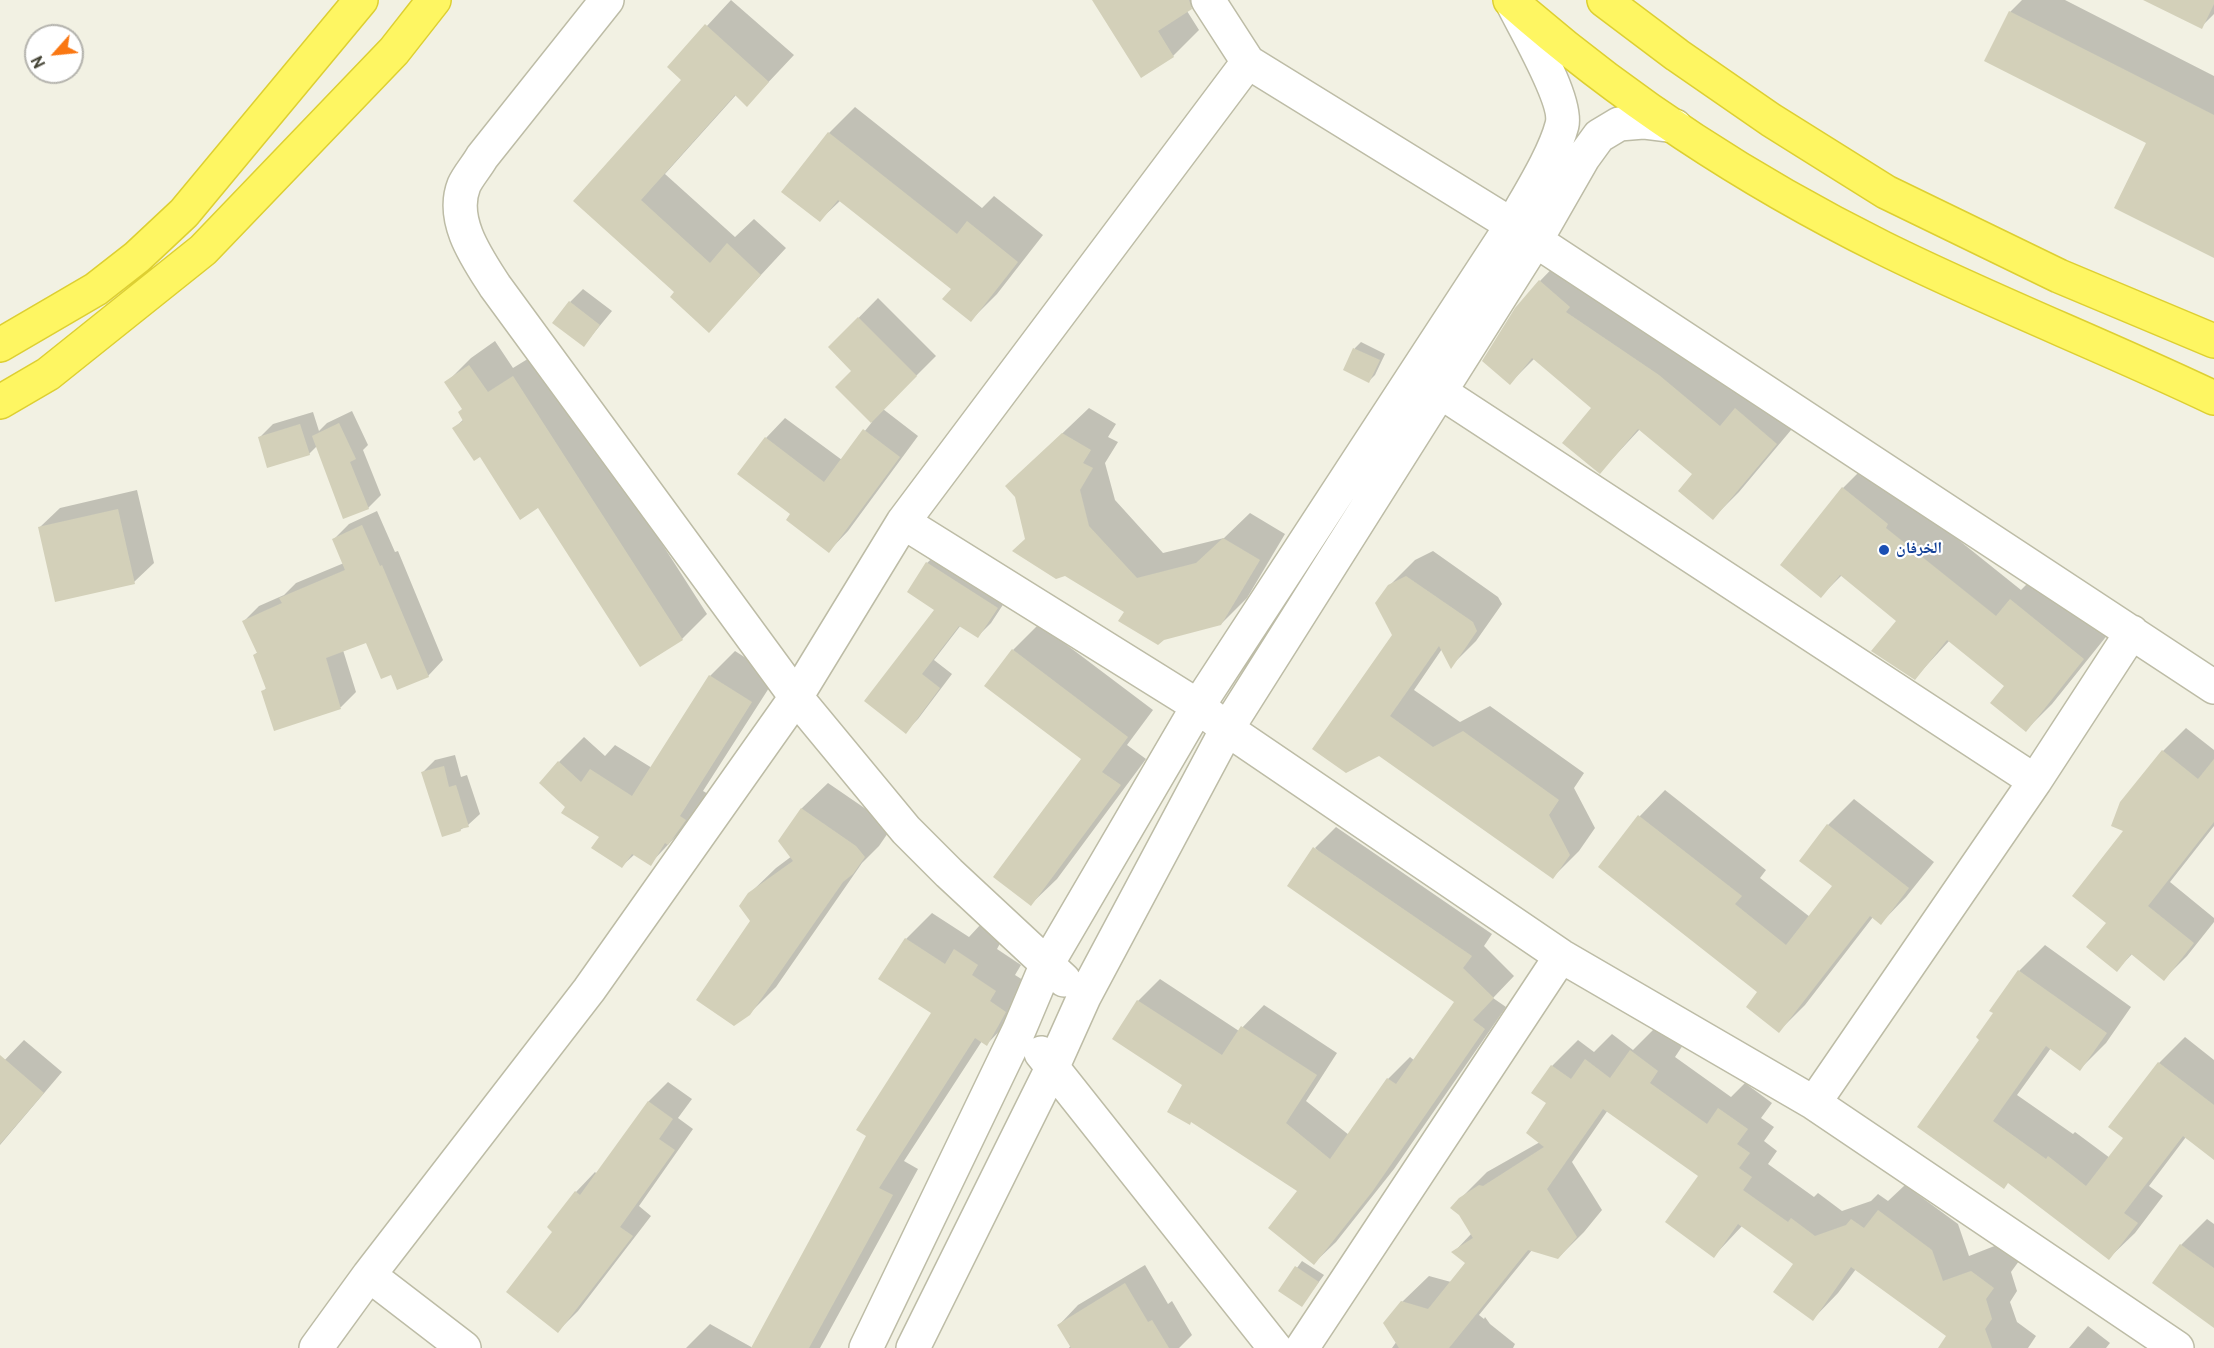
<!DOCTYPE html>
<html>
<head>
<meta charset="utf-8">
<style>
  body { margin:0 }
  #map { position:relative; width:2214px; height:1348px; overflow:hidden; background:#f2f1e3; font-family:Overpass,sans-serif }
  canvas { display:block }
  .north { position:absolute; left:24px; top:24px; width:60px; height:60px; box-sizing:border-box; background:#fff; border:2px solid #b4b3ad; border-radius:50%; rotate:243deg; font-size:16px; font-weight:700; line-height:24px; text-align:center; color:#434233 }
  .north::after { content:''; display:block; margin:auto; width:21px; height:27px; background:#fa7712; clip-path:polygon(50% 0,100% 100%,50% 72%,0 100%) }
</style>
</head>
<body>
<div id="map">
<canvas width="2214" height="1348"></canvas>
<div class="north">N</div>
</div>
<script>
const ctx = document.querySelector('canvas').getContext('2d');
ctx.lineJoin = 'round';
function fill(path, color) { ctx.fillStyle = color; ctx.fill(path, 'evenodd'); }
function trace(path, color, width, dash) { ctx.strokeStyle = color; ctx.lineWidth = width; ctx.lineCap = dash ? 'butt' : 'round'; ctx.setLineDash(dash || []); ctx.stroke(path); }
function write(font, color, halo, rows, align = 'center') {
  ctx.font = font + ' Overpass,"Noto Naskh Arabic",sans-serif'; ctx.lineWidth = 4.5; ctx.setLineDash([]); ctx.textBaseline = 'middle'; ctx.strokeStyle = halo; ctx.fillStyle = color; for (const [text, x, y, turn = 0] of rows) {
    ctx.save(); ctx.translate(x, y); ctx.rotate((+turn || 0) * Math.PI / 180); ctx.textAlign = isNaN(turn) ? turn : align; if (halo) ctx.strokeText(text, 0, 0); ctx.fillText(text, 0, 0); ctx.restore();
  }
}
fill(new Path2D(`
  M731,0L794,55L747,105L736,95L665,174L735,237L754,219L786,248L709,331L676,292L575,201L683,80L669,67Z
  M1094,0H1199L1187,11L1199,30L1173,56L1141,76Z
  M2022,0H2065L2214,76V257L2148,143L1986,61L2010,12Z
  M2185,0H2214V14L2201,27Z
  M855,107L982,208L994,196L1043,235L997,294L971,320L953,288L841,200L820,220L829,133Z
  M1565,255L1746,400L1762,384L1802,417L1739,492L1713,518L1694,474L1640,429L1600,472L1594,408L1535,358L1510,383L1540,281Z
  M583,289L612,311L584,345L570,302Z
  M878,298L936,356L883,409L918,436L848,531L829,551L792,513L766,438L785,418L842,460L872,422L837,387L853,371L830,347Z
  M495,341L513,368L539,352L707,614L682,639L641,665L538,506L480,455L454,428L464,419L463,408L446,383L471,358Z
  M1361,342L1385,354L1375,375L1369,381L1345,370L1355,348Z
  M1089,408L1116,424L1108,437L1118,442L1105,463L1115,500L1163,553L1224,538L1250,513L1285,534L1247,598L1221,624L1126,611L1026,539L1016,496L1007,486Z
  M352,411L368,445L363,450L381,495L368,508L317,446L309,454L259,438L273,424L313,412L319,431L327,423Z
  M1869,462L1910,501L2021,590L2037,574L2109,633L2052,704L2026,730L2006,686L1950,640L1915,678L1898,620L1842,575L1821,596L1782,564L1843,488Z
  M137,490L154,563L134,582L40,527L60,508Z
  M377,511L395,552L398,551L443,660L428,676L391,673L367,641L343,650L356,692L341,707L275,729L263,692L267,687L254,655L258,652L244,621L259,606L284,595L296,583L344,563L334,539L349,524Z
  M941,550L1010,594L991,623L978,636L961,625L934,660L952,674L918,719L905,732L936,609L909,592L927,563Z
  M1433,551L1498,597L1502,604L1476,641L1451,666L1442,649L1414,690L1460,722L1490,706L1584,773L1574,788L1595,828L1579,851L1553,877L1379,754L1394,635L1389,586L1415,560Z
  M1039,624L1153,710L1127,745L1146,759L1057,879L1031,904L1084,759L1013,650Z
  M735,651L776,677L703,791L710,795L693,818L650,864L635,854L622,866L601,836L567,806L559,762L584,737L605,756L615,745L652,768L710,676Z
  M2186,728L2214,750V826L2170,882L2214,918V922L2187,956L2164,979L2133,953L2117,970L2108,923L2126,830L2163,751Z
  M455,755L461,777L467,775L480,814L468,825L460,830L423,772L435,760Z
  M828,783L882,820L890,830L879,846L862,863L776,987L749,1014L752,921L749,894L776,868L792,856L780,840L802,808Z
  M1665,790L1766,870L1760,878L1810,917L1834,886L1801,860L1828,825L1854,799L1934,862L1906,897L1881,923L1873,917L1805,1005L1779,1031L1759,992L1600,867L1640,816Z
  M1336,827L1492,934L1484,946L1514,976L1493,998L1506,1007L1394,1169L1336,1242L1314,1263L1299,1190L1184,1085L1114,1039L1138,1001L1160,979L1239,1031L1264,1005L1337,1053L1306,1101L1349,1135L1388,1079L1410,1057L1415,1061L1457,1001L1315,848Z
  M932,913L969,937L981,924L1003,938L997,949L1021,965L1015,975L1031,985L1012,1018L987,1044L982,1041L904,1161L918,1169L820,1348H686L710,1324L753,1348L933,1013L906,939Z
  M2045,945L2131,1007L2106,1043L2080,1069L2051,1048L2017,1095L2073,1134L2075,1132L2110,1158L2125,1138L2159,1063L2185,1037L2214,1060V1158L2186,1137L2149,1186L2163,1196L2135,1233L2109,1258L2009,1181L1919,1127L1981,1039L2019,971Z
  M1657,1026L1683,1045L1675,1057L1731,1097L1745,1083L1772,1103L1761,1118L1774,1127L1764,1141L1777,1151L1768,1164L1814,1197L1818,1193L1842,1211L1871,1201L1878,1194L1888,1201L1905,1185L1958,1224L1969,1256L1997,1245L2019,1261L2011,1272L2017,1291L2010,1302L2017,1322L2036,1336L2028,1348H1939L1948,1336L1856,1269L1838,1293L1813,1319L1796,1264L1742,1226L1714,1256L1700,1176L1608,1110L1572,1162L1602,1210L1584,1232L1558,1258L1532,1250L1479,1315L1484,1319L1485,1317L1490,1324L1515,1344L1513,1348H1392L1397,1341L1402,1302L1429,1276L1451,1282L1467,1263L1454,1252L1472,1233L1460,1199L1487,1172L1540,1142L1549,1103L1552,1066L1578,1040L1594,1052L1612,1034L1633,1050Z
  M24,1040L62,1072L0,1145V1065Z
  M668,1082L692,1099L678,1118L693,1129L639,1206L651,1216L578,1311L558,1331L554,1231L576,1192L595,1172L597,1174L649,1101Z
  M2207,1219L2214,1224V1326L2181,1245Z
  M1302,1261L1324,1275L1302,1305L1280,1291Z
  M1145,1265L1168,1304L1172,1301L1192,1335L1179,1348H1069L1071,1345L1059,1325L1078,1305Z
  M2088,1326L2110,1343L2106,1348H2069Z`), '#0003');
fill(new Path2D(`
  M1092,0H1189L1192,9L1158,31L1174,57L1141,78Z
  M2143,0H2214V4L2202,29Z
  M2009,11L2214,115V258L2114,208L2146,143L1984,61Z
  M705,24L769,82L747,107L735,95L641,200L710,263L727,243L761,275L709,333L670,297L674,292L573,201L681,80L667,67Z
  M828,132L957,234L967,221L1018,262L971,322L942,299L951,289L838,200L820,222L781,192Z
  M1539,280L1570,307L1566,312L1659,375L1720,426L1735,408L1777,444L1713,520L1678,491L1692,474L1638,429L1600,474L1562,443L1591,408L1532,358L1510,385L1482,361L1515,308Z
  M569,301L600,325L584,347L552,323Z
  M858,317L917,376L871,423L835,387L851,371L828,347Z
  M1353,348L1380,360L1369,383L1343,370Z
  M469,365L488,392L513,376L683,640L640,667L538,508L520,520L480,457L474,461L452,428L463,421L458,412L462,409L444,382Z
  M339,423L356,459L350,462L369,509L343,519L312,436Z
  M300,424L310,455L267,468L258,437Z
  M863,429L900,457L829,553L786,520L790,514L737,474L765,437L824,482Z
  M1062,433L1091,450L1083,463L1093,468L1080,490L1089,526L1137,578L1196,563L1223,538L1260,560L1221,625L1164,640L1158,645L1118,621L1124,612L1065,576L1056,579L1012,551L1025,539L1015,497L1005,486Z
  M1842,487L1888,524L1886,528L1996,616L2010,599L2084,659L2026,732L1990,703L2004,686L1947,640L1915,680L1871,651L1896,621L1840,575L1821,598L1780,565Z
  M118,509L135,584L55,602L38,527Z
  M362,525L380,566L382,565L429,677L397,690L391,675L381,679L366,643L326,658L341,709L274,731L261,691L266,689L253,655L257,653L242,621L282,603L279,598L345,570L332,539Z
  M926,562L998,608L978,638L959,626L922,674L940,688L906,734L864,701L934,610L907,592Z
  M1406,576L1473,622L1477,631L1451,669L1439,646L1390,716L1433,747L1463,731L1559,800L1549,815L1570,855L1553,879L1379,756L1346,773L1312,749L1392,635L1375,603L1388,585Z
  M1012,649L1128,737L1102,772L1121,785L1031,906L993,877L1081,759L984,686Z
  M709,675L752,702L680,816L686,820L668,845L665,843L651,866L632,854L622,868L591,848L599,837L561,813L565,807L539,783L558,761L581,782L590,769L632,796Z
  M2162,750L2198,779L2214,759V822L2148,906L2194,943L2164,981L2131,954L2117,972L2086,947L2106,923L2072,896L2123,831L2111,826L2120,802Z
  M444,766L449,787L456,785L469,827L460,829L461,831L442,837L421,772Z
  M801,808L856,846L865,857L853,874L843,882L750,1015L734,1026L696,1000L750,921L739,906L748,893L793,861L778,841Z
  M1638,815L1742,896L1735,904L1786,945L1832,886L1799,861L1827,824L1909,888L1881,925L1870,916L1779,1033L1746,1007L1757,992L1598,867Z
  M1313,847L1472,956L1463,968L1494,998L1473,1020L1485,1029L1372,1192L1314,1265L1268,1228L1297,1191L1191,1122L1190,1125L1167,1112L1182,1085L1112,1039L1137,1000L1222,1055L1241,1026L1317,1075L1286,1123L1330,1159L1387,1078L1396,1084L1454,1002L1287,886Z
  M905,938L945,964L954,949L978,965L972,975L996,991L990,1001L1006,1012L987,1046L975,1038L879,1188L893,1195L809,1348H751L866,1136L856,1130L931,1013L878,979Z
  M2018,970L2107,1033L2080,1071L2046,1046L1993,1121L2046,1159L2048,1156L2086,1186L2123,1138L2108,1127L2158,1062L2214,1105V1160L2183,1136L2124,1213L2138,1223L2109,1260L2008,1183L2004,1189L1917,1127L1979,1040L1976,1037L1993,1013L1989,1011Z
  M1630,1050L1658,1071L1650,1083L1707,1124L1718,1108L1748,1129L1737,1144L1750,1153L1739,1168L1752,1177L1743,1190L1788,1222L1791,1218L1815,1236L1846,1225L1851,1219L1864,1228L1878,1210L1932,1250L1943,1281L1971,1271L1994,1288L1986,1299L1992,1319L1985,1329L1992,1348H1938L1946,1336L1851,1267L1813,1321L1773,1292L1793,1264L1738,1224L1714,1258L1665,1222L1698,1176L1603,1109L1547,1189L1577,1237L1558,1259L1528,1250L1449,1348H1399L1383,1323L1401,1301L1428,1309L1465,1263L1451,1252L1473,1238L1459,1215L1450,1208L1459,1198L1479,1185L1483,1186L1544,1147L1526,1133L1546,1103L1531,1093L1551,1065L1571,1079L1585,1059L1610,1078Z
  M0,1055L44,1093L0,1144Z
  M648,1101L673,1119L659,1139L675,1150L620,1227L633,1236L558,1333L506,1292L552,1232L547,1227L575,1191L580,1195Z
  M2180,1244L2214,1268V1328L2152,1283Z
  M1295,1266L1319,1282L1302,1307L1278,1291Z
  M1125,1283L1148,1322L1152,1320L1169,1348H1071L1057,1325Z`), '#d3d0b9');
const minor = new Path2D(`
  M607,0L482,157C477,166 468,176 464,185C450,220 477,258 495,286L796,697L906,830L949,873L1064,980
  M1208,0L1248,62L1512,225L2214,687
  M1439,391L2035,781
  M903,522L1198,706L1227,729L1561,956L1814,1103L2177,1348
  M1041,1053L1275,1348
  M1814,1103L2035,781L2132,632
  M369,1275L464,1348
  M316,1348L369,1275L589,990L796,697L903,522L1248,62
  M866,1348L1019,1030L1046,966L1198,706L1512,225C1528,196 1554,156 1562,125C1568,100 1524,27 1512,2
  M913,1348L1053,1066L1084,997L1227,729L1536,240L1583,158L1599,136L1619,124L1643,122L1675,126
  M1302,1348L1561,956`);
const highway = new Path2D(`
  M1510,0C1622,99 1750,182 1883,248C1992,302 2105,346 2214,398
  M1604,0L1677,55L1771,120L1886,192L2059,276L2214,341
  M0,345L96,289L137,257L184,213L361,0
  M0,402L48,374L203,250L394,51L434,0`);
trace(minor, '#bdbca6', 36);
trace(highway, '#ddcf32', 36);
trace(minor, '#fff', 33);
trace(highway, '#fef662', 33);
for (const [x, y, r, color] of [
  [1884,550,6,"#1a4fb4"]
]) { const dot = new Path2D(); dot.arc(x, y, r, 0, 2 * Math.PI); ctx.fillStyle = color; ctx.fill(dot); trace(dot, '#fff', 2); }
write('bold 16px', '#164399', '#fff', [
  ["الخرفان",1896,550]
], 'left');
</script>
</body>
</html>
